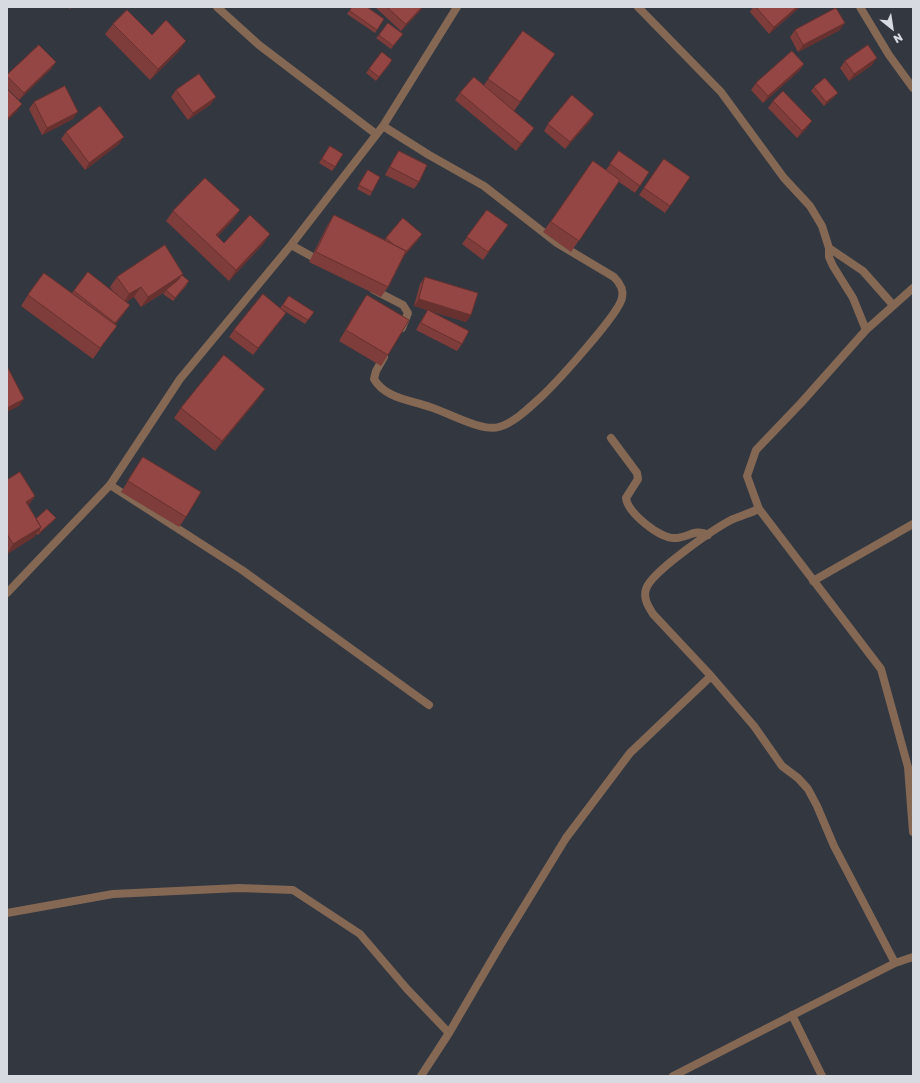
<!DOCTYPE html>
<html>
<head>
<meta charset="utf-8">
<style>
  body { margin:0 }
  #map { position:relative; width:920px; height:1083px; overflow:hidden; background:#333740; font-family:"Golos Text",sans-serif }
  canvas { display:block }
  .frame { position:absolute; inset:0; border:8px solid #d7dae0; pointer-events:none }
  .north { position:absolute; left:872px; top:8px; width:40px; height:40px; -webkit-text-stroke:3px #333740; paint-order:stroke; rotate:150deg; font-size:11px; font-weight:700; line-height:16px; text-align:center; color:#d7dae0 }
  .north::after { content:''; display:block; margin:auto; width:14px; height:18px; background:#d7dae0; clip-path:polygon(50% 0,100% 100%,50% 72%,0 100%) }
</style>
</head>
<body>
<div id="map">
<canvas width="920" height="1083"></canvas>
<div class="frame"></div>
<div class="north">N</div>
</div>
<script>
const ctx = document.querySelector('canvas').getContext('2d');
ctx.lineJoin = 'round';
function trace(path, color, width, dash) { ctx.strokeStyle = color; ctx.lineWidth = width; ctx.lineCap = dash ? 'butt' : 'round'; ctx.setLineDash(dash || []); ctx.stroke(path); }
function fill(path, color) { ctx.fillStyle = color; ctx.fill(path, 'evenodd'); }
trace(new Path2D(`
  M217,7L259,45L376,134
  M638,7L721,92L784,178L810,206L822,226L829,248V257L833,266L853,298L866,330
  M860,7L889,55L913,88
  M383,126L429,155L484,186L557,243L614,277C619,282 624,290 622,298C619,314 556,383 541,397C530,407 514,423 499,427C481,432 447,412 430,407C410,400 385,398 374,379L376,371L384,357
  M291,245L320,261
  M829,248L863,271L893,305
  M913,288L866,330L801,403L756,450L747,476L759,509L881,669L908,767L913,832
  M374,290L403,305L408,313L402,328
  M611,438L637,473L638,479L626,498C628,513 660,539 675,538C687,538 696,528 708,535
  M110,485L242,570L429,705
  M759,509C750,513 740,516 731,520C714,529 651,572 646,589C643,598 648,606 653,614L711,676L754,726L782,766L798,778L808,789L817,806L834,846L895,963L913,957
  M813,581L913,524
  M7,593L110,485L180,379L291,245L383,126L457,7
  M7,913L113,894L239,888L293,890L360,934L407,989L449,1033
  M792,1015L822,1076
  M421,1076L449,1033L501,944L566,838L630,753L711,676
  M673,1076L895,963`), '#846854', 8);
fill(new Path2D(`
  M67,7H72L70,9Z
  M352,7L384,19L375,33L347,14Z
  M375,7H423L420,11L401,31Z
  M753,7H800L769,34L750,12Z
  M113,24L179,51L150,80L105,34Z
  M795,30H840L798,52L790,37Z
  M523,31L555,54L514,111L529,135L516,151L455,100L460,93L484,85Z
  M403,34L391,49L376,38L379,35Z
  M845,61L872,65L849,81L840,68Z
  M56,62L51,69L19,100L7,88V75Z
  M390,64L376,81L366,73L369,69Z
  M804,64L799,71L763,103L751,90L756,83Z
  M814,87L835,96L824,106L811,91Z
  M176,90L211,104L188,120L171,97Z
  M773,101L807,128L797,138L768,108Z
  M34,102L73,119L42,135L29,109Z
  M594,114L590,121L565,149L544,131L548,124Z
  M66,132L119,144L85,170L61,139Z
  M330,146L335,167L332,171L319,163Z
  M399,151L419,182L414,189L385,175L394,158Z
  M619,151L649,172L635,193L619,182L571,252L543,232L593,161L606,170Z
  M664,159L690,177L665,213L639,195Z
  M368,170L372,192L370,196L357,189Z
  M240,210L232,221L218,236L224,243L270,234L263,244L229,281L166,221L173,211Z
  M487,210L508,225L483,260L462,244Z
  M334,215L385,240L386,238L422,234L417,241L404,256L388,287L381,297L309,262L327,226Z
  M88,272L114,293L110,287L117,277L183,274L182,275L187,285L173,301L163,294L166,291L141,307L134,297L126,302L125,312L115,325L109,336L93,359L21,306L28,295L72,293Z
  M425,277L471,315L466,322L414,306L420,284Z
  M367,295L388,355L381,366L339,341L360,305Z
  M289,296L314,312L305,324L283,310L281,320L253,355L229,337L234,330L280,308Z
  M428,310L462,344L457,351L416,330L423,317Z
  M258,399L215,451L174,418L181,408Z
  M143,457L186,517L179,527L121,492Z
  M7,480L35,496L28,506L36,519L56,518L53,521L38,535L36,534L34,537L7,554Z`), '#7e3c3a');
fill(new Path2D(`
  M422,7H423L420,11L401,31L406,24Z
  M797,7H800L769,34L774,27Z
  M845,23L840,30L798,52L803,45Z
  M186,41L179,51L150,80L158,69Z
  M877,58L872,65L849,81L854,74Z
  M56,62L51,69L19,100L24,93Z
  M804,64L799,71L763,103L768,96Z
  M838,93L835,96L824,106L826,102Z
  M216,97L211,104L188,120L193,113Z
  M22,104L17,111L7,121V119Z
  M78,112L73,119L42,135L47,128Z
  M594,114L590,121L565,149L570,142Z
  M812,121L807,128L797,138L802,131Z
  M534,128L529,135L516,151L521,144Z
  M124,137L119,144L85,170L89,163Z
  M240,210L232,221L209,245L216,235Z
  M270,234L263,244L229,281L236,270Z
  M422,234L417,241L400,261L405,254Z
  M183,274L176,284L141,307L148,297Z
  M141,287L134,297L122,305L129,294Z
  M419,299L471,315L466,322L414,306Z
  M130,305L125,312L110,331L115,323Z
  M286,313L281,320L253,355L258,348Z
  M265,389L258,399L215,451L222,441Z
  M24,399L19,406L7,412V408Z
  M35,496L27,507L26,502Z
  M56,518L53,521L38,535L40,532Z
  M41,527L34,537L7,554L13,544Z`), '#67312f');
const building = new Path2D(`
  M352,7H367L384,19L377,30L350,11Z
  M387,7H422L406,24Z
  M756,7H797L774,27Z
  M836,8L845,23L803,45L795,30Z
  M127,10L152,35L166,20L186,41L158,69L113,24Z
  M388,23L403,34L393,46L379,35Z
  M523,31L555,54L520,102L488,79Z
  M39,45L56,62L24,93L7,76V75Z
  M868,45L877,58L854,74L845,61Z
  M792,51L804,64L768,96L756,83Z
  M382,52L392,60L379,77L369,69Z
  M199,74L216,97L193,113L176,90Z
  M474,77L534,128L521,144L460,93Z
  M825,78L838,93L826,102L814,87Z
  M65,86L78,112L47,128L34,102Z
  M7,89L22,104L7,119Z
  M783,91L812,121L802,131L773,101Z
  M572,95L594,114L570,142L548,124Z
  M100,106L124,137L89,163L66,132Z
  M330,146L343,154L335,167L322,159Z
  M399,151L427,165L419,182L390,167Z
  M619,151L649,172L640,186L610,164Z
  M664,159L690,177L670,206L644,188Z
  M593,161L620,180L579,241L551,222Z
  M368,170L380,177L372,192L359,185Z
  M205,178L240,210L216,235L224,243L250,215L270,234L236,270L173,211Z
  M487,210L508,225L488,252L467,237Z
  M334,215L406,251L388,287L316,252Z
  M403,218L422,234L405,253L406,251L394,245L386,238Z
  M165,245L183,274L148,297L141,287L129,294L117,277Z
  M88,272L130,305L115,323L74,291Z
  M44,273L117,326L100,348L28,295Z
  M182,275L189,281L175,298L166,290L178,280Z
  M425,277L478,293L471,315L419,299Z
  M263,294L286,313L258,348L234,330Z
  M367,295L409,320L388,355L346,330Z
  M289,296L314,312L308,320L283,305Z
  M428,310L469,331L462,344L421,323Z
  M224,355L265,389L222,441L181,408Z
  M7,366L24,399L7,408Z
  M143,457L201,492L186,517L128,481Z
  M20,472L35,496L26,502L41,527L13,544L7,534V480Z
  M47,509L56,518L40,532L39,530L41,527L36,519Z`);
fill(building, '#934643');
trace(building, '#67312f', 1);
</script>
</body>
</html>
